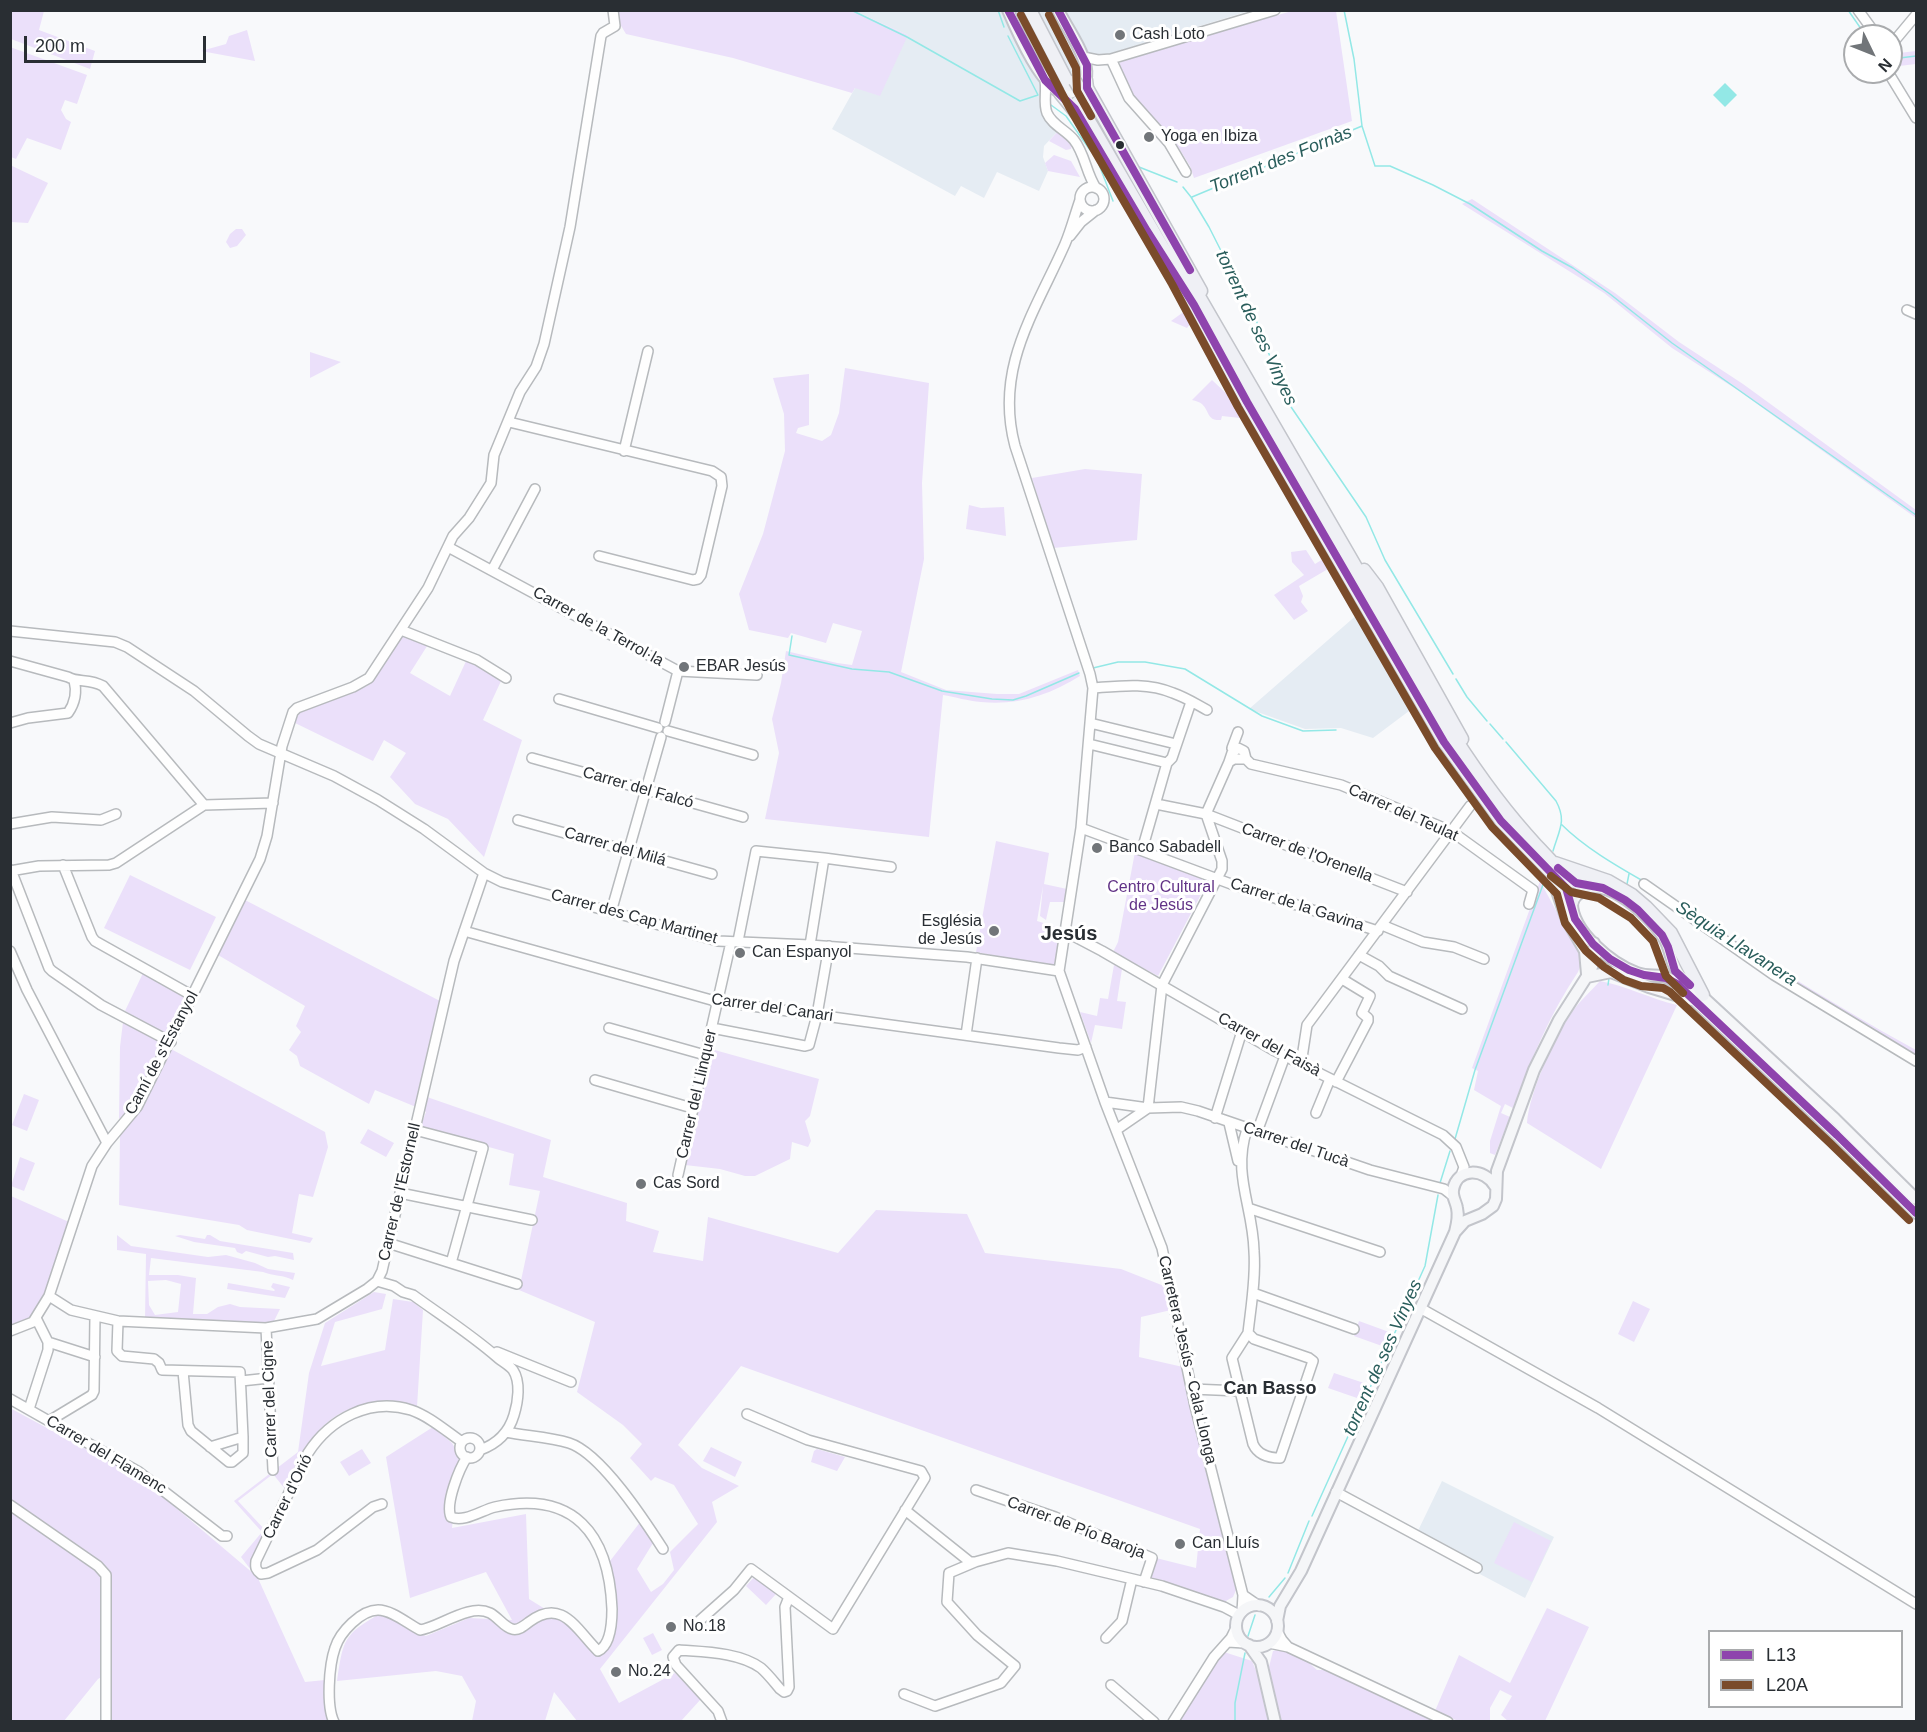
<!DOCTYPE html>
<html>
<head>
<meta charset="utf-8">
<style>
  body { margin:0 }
  #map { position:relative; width:1927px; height:1732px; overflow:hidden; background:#f8f9fb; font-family:Arial,sans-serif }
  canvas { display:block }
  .frame { position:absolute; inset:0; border:12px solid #292e33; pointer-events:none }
  .legend { position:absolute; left:1708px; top:1630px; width:195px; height:78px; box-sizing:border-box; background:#fff; border:2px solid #a9abad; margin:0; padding:8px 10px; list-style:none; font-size:18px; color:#292e33 }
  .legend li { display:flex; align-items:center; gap:12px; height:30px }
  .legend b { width:30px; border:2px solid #a9abad }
  .north { position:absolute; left:1843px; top:24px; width:60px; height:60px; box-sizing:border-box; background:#fff; border:2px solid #a9abad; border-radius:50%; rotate:133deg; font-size:16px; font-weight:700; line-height:24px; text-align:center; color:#292e33 }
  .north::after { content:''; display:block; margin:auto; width:21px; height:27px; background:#717579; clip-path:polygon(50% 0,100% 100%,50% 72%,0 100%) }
  .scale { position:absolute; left:24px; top:36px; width:182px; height:27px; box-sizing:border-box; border:3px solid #292e33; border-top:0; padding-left:8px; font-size:18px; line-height:21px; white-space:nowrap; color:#292e33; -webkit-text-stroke:4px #fff; paint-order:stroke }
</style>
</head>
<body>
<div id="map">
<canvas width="1927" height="1732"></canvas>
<div class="frame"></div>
<ul class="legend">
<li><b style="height:8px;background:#8e44ad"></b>L13</li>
<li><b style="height:8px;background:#7a4b2a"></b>L20A</li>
</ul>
<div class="north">N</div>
<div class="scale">200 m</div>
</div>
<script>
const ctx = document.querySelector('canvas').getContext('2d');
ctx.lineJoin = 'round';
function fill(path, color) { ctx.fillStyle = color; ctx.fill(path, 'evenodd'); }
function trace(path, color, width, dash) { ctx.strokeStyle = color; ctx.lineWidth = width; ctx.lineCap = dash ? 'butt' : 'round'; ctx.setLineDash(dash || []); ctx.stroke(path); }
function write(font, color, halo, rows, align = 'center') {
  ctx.font = font + ' Arial,sans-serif'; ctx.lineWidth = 6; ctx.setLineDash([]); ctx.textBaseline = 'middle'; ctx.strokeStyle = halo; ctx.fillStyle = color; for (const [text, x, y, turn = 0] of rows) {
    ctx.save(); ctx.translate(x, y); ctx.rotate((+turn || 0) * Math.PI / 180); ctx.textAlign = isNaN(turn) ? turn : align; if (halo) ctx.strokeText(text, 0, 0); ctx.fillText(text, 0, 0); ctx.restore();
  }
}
fill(new Path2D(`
  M854,11H1249L1105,55L1042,88L1040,108L1043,116L1058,131L1044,146L1043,157L1048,171L1039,191L997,172L984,198L961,186L955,196L832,129L855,88L908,35Z
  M1359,613L1413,708L1373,738L1341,728L1305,729L1249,709Z
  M1442,1481L1554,1537L1525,1598L1414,1539Z`), '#e5ecf3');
fill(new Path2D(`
  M10,11H44L39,30L95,51L90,69L11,39Z
  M617,11H854L908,35L880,96L855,88L852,93L733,58L626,34L620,24Z
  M1292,11H1336L1352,121L1194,178L1190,166L1175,142L1132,94L1119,65L1122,60Z
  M247,30L255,61L201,51L226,44L229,36Z
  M10,47L87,75L77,104L65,100L61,110L66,119L71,122L61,150L27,138L16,159L11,157Z
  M1916,51V64L1891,67V54Z
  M1058,131L1072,144L1071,149L1066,150L1049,141Z
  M1054,155L1071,161L1080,177L1048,171L1045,163Z
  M10,165L48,183L28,223L11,222Z
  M1472,199L1615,293L1679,342L1743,384L1916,510V518L1739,391L1672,348L1604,293L1462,204Z
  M236,229H242L246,235L237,246L230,248L226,242L230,234Z
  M1189,308L1195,318L1187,328L1171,321Z
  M310,352L341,362L310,378Z
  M845,368L929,383L922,483L924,559L901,672L946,690L997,694H1019L1078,670L1080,676C1050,695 1016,706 981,702C968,701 955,697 943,695L929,837L765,819L779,753L772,719L781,683L786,651L837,663L852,665L862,631L833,623L826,643L791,633L788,638L749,630L739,594L763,534L785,451L784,414L773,378L809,374V425L798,428L796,433L822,441L831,435L839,413Z
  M1212,380L1247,413L1240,418L1222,416L1221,420C1207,421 1210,412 1202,404C1200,402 1196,401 1192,400Z
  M1085,469L1142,474L1137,540L1053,548L1032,478Z
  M969,505L981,508L1004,507L1006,536L966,529Z
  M1306,550L1315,564L1328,556L1333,566L1299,586L1303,596L1301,602L1308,611L1294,620L1274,595L1304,575L1292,562L1291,552Z
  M401,636L429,643L410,673L450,696L467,659L501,681L483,720L522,740L484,857L448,819L415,804L390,777L406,753L384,740L373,761L293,722L296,712L367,686Z
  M996,841L1049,853L1044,884L1067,889L1065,902H1050L1046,920L1040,916L1043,886L1037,921L1060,928L1054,967L976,952Z
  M1135,852L1204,877L1207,883L1158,976L1113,952L1118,942Z
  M130,875L216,917L190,970L104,928Z
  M1540,881L1579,953L1582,962L1578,972C1550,1014 1530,1061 1513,1108L1505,1104L1501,1113L1510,1117L1495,1155L1490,1153V1141L1501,1106L1474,1090L1478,1071L1472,1068Z
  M1649,881C1735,943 1823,999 1916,1050V1059C1824,1004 1734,946 1649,881Z
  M245,900L440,1001L416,1107L375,1090L369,1104L300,1066L297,1056L289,1050L301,1032L296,1026L305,1006L218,955Z
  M1114,965L1122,969L1117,1001L1126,1002L1122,1029L1095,1025L1091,1043L1080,1012L1097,1016L1100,998L1108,999Z
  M143,973L187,999L171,1034L166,1036L125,1011Z
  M1600,981C1627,986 1651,999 1677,1005L1601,1169L1527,1123C1529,1093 1556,1033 1575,1008C1582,999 1592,990 1600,981Z
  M123,1022L165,1044L135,1104L119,1119L120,1047Z
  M171,1049L325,1132L328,1147L313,1197L299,1194L292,1233L313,1238L310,1243L247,1230L239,1225L119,1205L120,1135L141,1110Z
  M711,1049L819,1079L810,1116L805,1121L811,1141L808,1147L792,1142L790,1159L755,1176H745L720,1169L685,1165Z
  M24,1094L39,1100L27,1131L12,1125Z
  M427,1097L551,1140L543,1177L627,1203L626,1221L659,1231L653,1252L703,1261L708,1217L838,1253L876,1210L967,1214L985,1253L1121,1269L1164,1286L1171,1310L1141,1317L1139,1357L1183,1367L1236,1590L1233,1597L1224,1602L1148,1578L1156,1558L1196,1568L1200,1529L741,1366L678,1445L702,1468L739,1486L712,1502L717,1522L600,1669L619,1703L675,1673L701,1699L681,1721H577L554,1692L545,1721H472L476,1701L462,1676L436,1671L337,1681C343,1641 343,1634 380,1614L426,1636L469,1618L512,1620L486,1572L410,1598L386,1457L433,1427L452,1443L459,1455L452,1528L526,1514L529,1599L566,1622L595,1654L606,1651C624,1618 615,1597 610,1561L641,1521L653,1543L637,1569L651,1592L663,1584L674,1570L670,1552L698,1524L674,1485L655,1477L651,1481L630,1458L642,1444L623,1425L577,1392L595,1322L519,1290L540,1191L509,1185L514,1154L420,1128L426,1112L424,1111Z
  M368,1129L394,1143L386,1157L360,1143Z
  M20,1157L35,1163L24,1191L11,1186Z
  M11,1196L69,1222L43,1298L30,1318L11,1326Z
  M117,1235L131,1246L208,1257L226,1255L255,1263L268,1269L295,1273L293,1280C284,1275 273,1276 263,1272L151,1258L149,1275H178L196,1278L193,1314H207L218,1307L230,1304L240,1307L280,1309L273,1323L206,1324L145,1319L146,1254L117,1250ZM166,1280L181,1284L178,1312L155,1315L149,1305L148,1281Z
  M180,1235L205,1239L207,1235H210L220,1241L293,1253L294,1260L275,1256L268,1257L246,1251L242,1254L237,1252L235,1248L194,1242L175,1236Z
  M228,1283L274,1291L275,1290L271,1287L273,1283L290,1287L285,1298L227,1289Z
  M374,1292L386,1294L382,1309L335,1322L321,1366L385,1350L393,1299L413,1302L423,1310L417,1407C405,1402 393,1403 380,1404C323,1405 307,1445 285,1489L273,1474L238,1501L266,1531L252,1565L305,1682L325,1680L328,1721H110V1672L98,1679L64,1721H11L10,1408L143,1480L254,1574L241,1557L262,1532L234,1501L298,1452L309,1373L325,1323Z
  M1633,1301L1650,1309L1634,1342L1618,1334Z
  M1359,1321L1389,1332L1382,1346L1354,1336Z
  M1334,1373L1364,1383L1357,1398L1328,1388Z
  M711,1447L742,1462L735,1477L703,1461Z
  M362,1449L371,1463L349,1476L340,1462Z
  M817,1449L845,1457L837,1471L811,1462L814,1451Z
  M1514,1522L1551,1541L1532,1582L1494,1563Z
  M756,1575L776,1594L766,1605L746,1586Z
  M1547,1608L1589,1627L1545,1721H1508L1501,1715L1512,1696L1500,1690L1490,1708V1721H1458L1435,1711L1459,1655L1510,1683Z
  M653,1633L662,1650L652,1655L643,1638Z
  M1283,1649L1308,1662L1317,1670H1329L1438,1721H1279L1269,1667L1273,1651Z
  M1224,1652L1252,1661L1263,1688L1272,1721L1178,1722Z`), '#ebe0fa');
fill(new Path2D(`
  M1725,83L1737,95L1725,107L1713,95Z`), '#93e8e6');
trace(new Path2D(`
  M851,10L907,37L1020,101L1038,95L1008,36
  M998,10L1004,27
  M1848,10L1866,36
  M1891,59L1916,56
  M1051,105L1066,116L1090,150L1095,154L1113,201
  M1362,126L1375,166H1390L1433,185L1470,204L1542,251L1573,268L1610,294L1672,343L1916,515
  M1139,167L1177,182
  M1183,187L1191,197L1209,227L1256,320L1287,401L1366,517L1385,560L1453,674
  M1192,197L1362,126L1354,59L1344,10
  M792,636L789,655L852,669L889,672L942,691L992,699L1013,700L1026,696L1079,673
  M1093,668L1118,662H1145L1185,669L1262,716L1303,731L1336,730
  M1456,679L1467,697L1487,721
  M1490,724L1503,739
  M1506,742L1556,801C1567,821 1559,830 1553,851
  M1561,824C1584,847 1615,865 1643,881
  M1627,884L1629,874
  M1608,985L1609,978
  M1902,1047L1916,1056
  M1455,1139L1475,1070L1544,882
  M1440,1183L1450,1151
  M1312,1516L1425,1266L1438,1195
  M1288,1573L1309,1521
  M1269,1597L1285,1578
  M1248,1636L1255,1615
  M1235,1722V1703L1245,1653`), '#93e8e6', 1.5);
const minor = new Path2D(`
  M1858,10L1877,36
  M1891,45L1916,15
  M1083,57L1098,60L1111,59L1275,10
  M1111,59L1129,98L1169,143L1186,172
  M1888,72L1916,118
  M1045,80C1047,91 1043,103 1047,113C1052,125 1066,130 1074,140C1085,154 1086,173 1096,188
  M1080 199a12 12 0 1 1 24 0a12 12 0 1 1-24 0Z
  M1080,200C1075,214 1071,230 1065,244C1035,312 994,368 1015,446L1090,674L1093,688L1081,828L1059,971L1105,1102L1162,1248L1195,1406L1243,1595L1242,1612
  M1070,236L1081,222L1096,210
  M1907,310L1916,314
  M509,422L712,471L721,477L722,486L701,575L698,579L693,580L599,556
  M624,451L648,351
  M448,547L678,671L757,675
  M492,570L535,489
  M401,630L477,660L506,678
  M10,631L115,642L127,647L194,691L248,736L259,744L334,776L378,800L424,829L484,873L502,882L718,941L810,945L967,957L1059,971
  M10,661L68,677C78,683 89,678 103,686L204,805
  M1093,688C1119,686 1147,682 1173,693C1185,697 1196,704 1207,710
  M559,699L658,728
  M665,722L678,671
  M10,723L28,718L68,713C75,703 77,691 74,680
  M1090,723L1176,744
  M668,731L753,755
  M1089,744L1167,763L1142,850
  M1238,748L1244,751L1246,759H1234L1229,762L1232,753Z
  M1234,750L1232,748L1238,732
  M532,758L743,817
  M1246,759L1251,764L1341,785L1451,831L1533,890L1529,904
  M1167,763L1172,758L1191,702
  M1156,804L1206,814L1407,892
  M518,820L712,874
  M10,824L52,817L101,820L116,814
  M1081,828L1231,884L1378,931
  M824,858L891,867
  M63,865L92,937L95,941L193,996
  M11,870L49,968L52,971L101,1005L171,1042
  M10,871L39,866L109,865L116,863L204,805L273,803
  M1644,884L1774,975L1916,1061
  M611,912L661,737
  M1382,925L1423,942L1454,947L1484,959
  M464,931L715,1001L1059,1048L1078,1050L1086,1047
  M1064,931L1102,951L1275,1051L1443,1135L1456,1147L1464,1167L1461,1176
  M738,941L756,851L824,858L810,945
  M10,951L27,990L107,1143
  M1359,955L1379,966L1389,976L1462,1009
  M609,1028L705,1055
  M712,1028L805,1046L809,1045L817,1015L829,946
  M966,1035L977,958
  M1301,1064L1307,1025L1470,806
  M595,1080L692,1108
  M1336,1082L1368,1021V1018L1362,1013L1370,996L1342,979
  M1105,1102L1148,1108L1181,1107L1198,1111L1370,1170L1444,1189L1453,1196
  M1148,1108L1162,985L1222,869V861L1206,814L1229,762
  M1316,1113L1330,1079
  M1215,1118L1242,1031
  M1229,1123L1238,1161
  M1247,1129C1232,1175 1253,1206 1254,1251C1256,1278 1251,1306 1248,1333
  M415,1130L483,1148L451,1263
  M1116,1130L1148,1108
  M1257,1132L1285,1056
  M678,1175L731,942
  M400,1193L532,1220
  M1248,1208L1380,1252
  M388,1243L517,1284
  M377,1281L394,1286L403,1292L413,1295C442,1316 472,1335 498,1358C503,1362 509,1365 513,1370C521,1382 518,1402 514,1415C509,1432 497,1444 480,1450
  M1253,1293L1354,1329
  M49,1296L71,1310L118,1321L266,1328L317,1319L367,1289L377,1281L382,1271L454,961L484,873
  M1420,1308L1598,1408L1916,1604
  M118,1321L117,1351L122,1356L154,1359L159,1363L162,1370L240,1372L243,1437L210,1447
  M266,1328L273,1470
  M10,1331L33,1322L49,1296L92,1166L107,1143L137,1107L260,859L267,836L282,746L293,712L297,708L353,687L369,678L428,588L453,536L469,518L491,483L494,455L520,392L536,367L544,344L570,227L601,36L603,33L615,26L613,10
  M48,1342L95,1357
  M497,1352L571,1382
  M183,1371L188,1425L191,1431L229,1462H232L243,1453V1437
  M241,1381L269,1378
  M1192,1389L1240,1391L1253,1444C1258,1455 1268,1458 1280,1458L1313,1361L1309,1358L1254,1339L1248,1333L1232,1358L1240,1391
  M10,1399L139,1472L222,1536H227
  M29,1409L48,1350V1342L36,1318
  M49,1421L92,1395L94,1391L95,1316
  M506,1432C526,1436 550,1437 569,1443C601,1453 645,1521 663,1549
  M460 1448a10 10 0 1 1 20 0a10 10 0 1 1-20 0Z
  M976,1490L1055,1517L1152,1558L1144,1582
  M1336,1492L1477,1568
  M382,1504L373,1507L317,1550L268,1573L261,1574C256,1570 255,1568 256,1561L308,1453C330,1419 370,1397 411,1410C429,1416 446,1431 462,1442
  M10,1505L98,1566L106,1575V1722
  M905,1510L970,1562H975L1008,1553L1057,1561L1162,1586L1224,1607L1239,1615
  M1243,1595L1259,1606
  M698,1622L734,1590L751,1569L833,1629L925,1478L921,1471L808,1440L747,1414
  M1277,1631L1282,1640L1288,1647
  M1106,1638L1122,1621L1132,1579
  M1228,1642L1244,1643
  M1269,1643L1288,1647L1448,1722
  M1111,1685L1154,1722
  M904,1694L935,1706L1001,1683L1015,1666L977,1635L947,1602L949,1573L975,1562
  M334,1722C326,1706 329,1665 335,1648C340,1632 361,1610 378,1610C392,1610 408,1624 420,1630C440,1627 469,1603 490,1613C498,1617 504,1627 512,1629C518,1631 524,1626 529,1622C562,1597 576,1629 598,1651C611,1645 612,1621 612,1609C609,1534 574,1490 495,1507C482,1510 464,1523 451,1517C445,1504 459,1469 467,1457
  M722,1722L718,1711L676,1665L673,1657L679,1650C704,1652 739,1652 761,1668C768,1674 774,1682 780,1689L784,1692L787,1691L789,1687L785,1607L789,1597
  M1173,1722L1214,1657L1231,1638L1236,1628`);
const major = new Path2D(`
  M1008,10C1017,31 1043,92 1066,94C1111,85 1069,33 1058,10
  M1551,874L1567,920L1585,951L1587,974
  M1587,977L1611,972L1649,987L1692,1000
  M1916,1199L1835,1119L1680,976C1670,964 1672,951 1664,938C1649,914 1594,862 1572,902C1571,931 1612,964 1637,973C1653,979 1661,970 1677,984L1837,1135L1916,1213
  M1456,1231L1465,1221L1482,1214L1493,1206L1496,1199L1497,1171L1534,1070L1559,1020L1591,970L1595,958L1594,943
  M1236 1626a21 21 0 1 1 42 0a21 21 0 1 1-42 0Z
  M1277,1621L1280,1606L1301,1571L1455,1232C1457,1224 1459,1217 1457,1208C1456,1202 1452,1197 1453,1190C1457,1167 1485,1168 1495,1186
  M1249,1645L1261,1662L1275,1722`);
const highway = new Path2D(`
  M1030,10L1069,85
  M1086,80L1087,88L1201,291
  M1060,93L1078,115
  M1078,102L1181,279L1247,402L1444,742L1501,821L1566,888L1572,902
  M1193,286C1244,374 1295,462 1346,550C1405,651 1456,759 1537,846C1553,862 1566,882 1589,887
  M1364,570L1377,587L1462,739
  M1555,863L1608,881L1632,895L1646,907L1671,933L1703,995`);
trace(minor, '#b7babd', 12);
trace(major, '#c3c5cb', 14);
trace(highway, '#c3c5cb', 15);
trace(minor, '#fefefe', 9);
trace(major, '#f5f6f8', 10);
trace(highway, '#eff0f5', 12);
const highwayBridge = new Path2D(`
  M1075,81L1085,98`);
trace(highwayBridge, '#c3c5cb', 15, []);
trace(highwayBridge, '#eff0f5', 12);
trace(new Path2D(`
  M1008,10L1045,80L1075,109L1147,231L1194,305L1247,402L1444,742L1501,821L1566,888L1575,919L1593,944L1610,959L1629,970L1644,975L1666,978L1677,984L1837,1135L1916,1213
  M1058,10L1087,65V88L1190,270
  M1558,868L1576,883L1603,888L1625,900L1638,910L1662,935L1668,947L1675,971L1690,985`), '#8e44ad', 8);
trace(new Path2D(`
  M1021,15L1069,107L1172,284L1238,407L1435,748L1492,827L1557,894L1565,923L1586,951L1604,967L1624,980L1641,986L1663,988L1670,992L1830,1143L1909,1220
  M1049,15L1076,68L1077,91L1091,116
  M1551,876L1571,892L1599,898L1631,918L1653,941L1666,976L1683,993`), '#7a4b2a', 8);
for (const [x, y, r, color] of [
  [1120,35,6,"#717579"],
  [1149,137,6,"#717579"],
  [1120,145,5,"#292e33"],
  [684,667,6,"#717579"],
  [1097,848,6,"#717579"],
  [994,931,6,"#717579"],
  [740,953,6,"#717579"],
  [641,1184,6,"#717579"],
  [1180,1544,6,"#717579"],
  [671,1627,6,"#717579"],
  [616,1672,6,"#717579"]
]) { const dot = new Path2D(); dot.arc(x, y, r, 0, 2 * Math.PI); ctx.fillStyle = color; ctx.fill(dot); trace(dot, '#fff', 2); }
write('16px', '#292e33', '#fff', [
  ["Cash Loto",1132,35],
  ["Yoga en Ibiza",1161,137],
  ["EBAR Jesús",696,667],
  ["Banco Sabadell",1109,848],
  ["Església",982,922,"right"],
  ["de Jesús",982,940,"right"],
  ["Can Espanyol",752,953],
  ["Cas Sord",653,1184],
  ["Can Lluís",1192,1544],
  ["No.18",683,1627],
  ["No.24",628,1672]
], 'left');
write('16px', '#292e33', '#fff', [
  ["Carrer de la Terrol·la",598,627,29],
  ["Carrer del Falcó",638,788,16],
  ["Carrer del Teulat",1403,813,24],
  ["Carrer del Milá",615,847,16],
  ["Carrer de l'Orenella",1307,853,21],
  ["Carrer de la Gavina",1297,905,18],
  ["Carrer des Cap Martinet",634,917,15],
  ["Carrer del Canari",772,1008,8],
  ["Carrer del Faisà",1269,1045,29],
  ["Camí de s'Estanyol",162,1053,-62],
  ["Carrer del Llinquer",697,1094,-77],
  ["Carrer del Tucà",1296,1145,19],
  ["Carrer de l'Estornell",400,1192,-77],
  ["Carretera Jesús - Cala Llonga",1187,1360,77],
  ["Carrer del Cigne",270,1399,-92],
  ["Carrer del Flamenc",106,1455,31],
  ["Carrer d'Orió",288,1497,-64],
  ["Carrer de Pío Baroja",1076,1528,21]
]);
write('16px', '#623387', '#fff', [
  ["Centro Cultural",1161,888],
  ["de Jesús",1161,906]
]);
write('italic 18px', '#295d5b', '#fff', [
  ["Torrent des Fornàs",1281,160,-22],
  ["torrent de ses Vinyes",1256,328,65],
  ["Sèquia Llavanera",1736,944,33],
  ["torrent de ses Vinyes",1383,1358,-66]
]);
write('bold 18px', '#292e33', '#fff', [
  ["Can Basso",1270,1389]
]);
write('bold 20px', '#292e33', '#fff', [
  ["Jesús",1069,934]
]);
</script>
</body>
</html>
